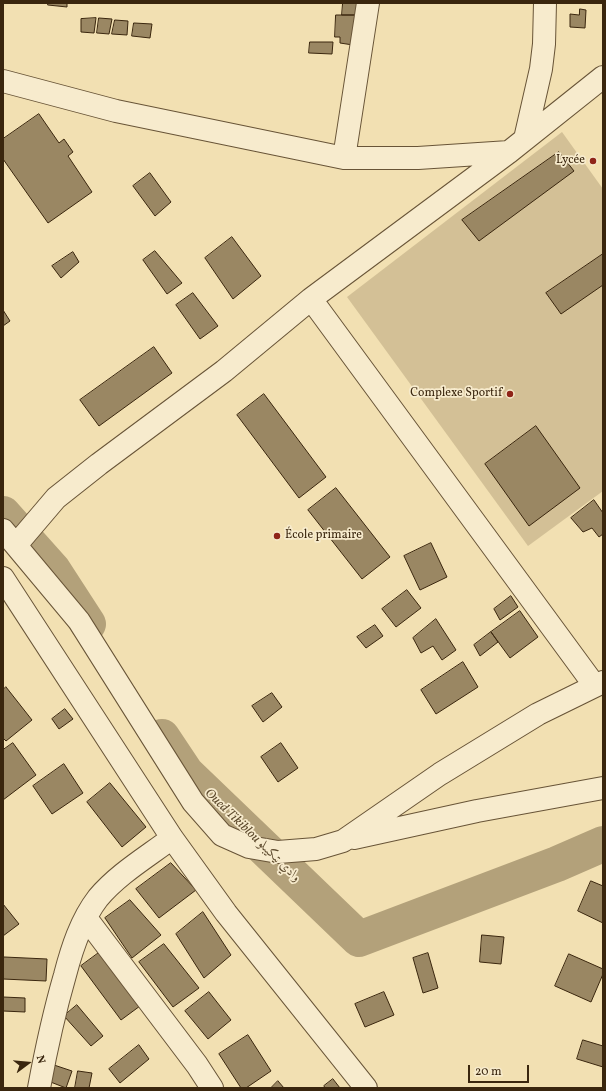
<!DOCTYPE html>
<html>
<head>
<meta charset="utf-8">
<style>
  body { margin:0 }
  #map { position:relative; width:606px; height:1091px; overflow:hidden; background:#f2e0b2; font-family:Vollkorn,serif }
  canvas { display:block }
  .frame { position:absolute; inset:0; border:4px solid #3a260e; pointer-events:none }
  .north { position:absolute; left:8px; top:1043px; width:40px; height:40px; -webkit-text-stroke:3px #f7ebcd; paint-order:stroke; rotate:74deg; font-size:11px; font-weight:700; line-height:16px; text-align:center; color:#3a260e }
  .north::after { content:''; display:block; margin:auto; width:14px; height:18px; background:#3a260e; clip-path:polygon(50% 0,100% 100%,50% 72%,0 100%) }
  .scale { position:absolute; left:468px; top:1065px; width:61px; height:18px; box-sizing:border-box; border:2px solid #3a260e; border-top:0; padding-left:5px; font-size:12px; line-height:14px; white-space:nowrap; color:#3a260e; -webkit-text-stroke:3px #f7ebcd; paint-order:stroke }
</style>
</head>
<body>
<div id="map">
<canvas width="606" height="1091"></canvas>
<div class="frame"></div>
<div class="north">N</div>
<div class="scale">20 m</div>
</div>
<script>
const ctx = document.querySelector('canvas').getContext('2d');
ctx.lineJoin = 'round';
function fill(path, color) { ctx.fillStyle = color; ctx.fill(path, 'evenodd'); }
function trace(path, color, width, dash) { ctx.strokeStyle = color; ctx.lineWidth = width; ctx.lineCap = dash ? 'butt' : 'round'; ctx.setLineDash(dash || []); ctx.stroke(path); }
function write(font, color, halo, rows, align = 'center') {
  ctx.font = font + ' Vollkorn,Amiri,serif'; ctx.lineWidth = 3.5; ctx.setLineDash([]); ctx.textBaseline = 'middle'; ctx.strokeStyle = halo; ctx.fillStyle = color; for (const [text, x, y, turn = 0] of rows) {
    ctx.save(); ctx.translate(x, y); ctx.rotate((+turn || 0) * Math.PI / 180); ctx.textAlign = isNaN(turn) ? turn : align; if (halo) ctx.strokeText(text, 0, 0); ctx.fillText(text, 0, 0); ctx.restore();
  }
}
fill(new Path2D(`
  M562,132L603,189V491L528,546L347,297Z`), '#d3c096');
trace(new Path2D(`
  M3,514L53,570L88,624
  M162,737L186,773L359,939L557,864L603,844`), '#b3a17a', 36);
const building = new Path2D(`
  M48,3H67V7L48,5Z
  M343,3H359L358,15H342Z
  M580,9L586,10L585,28L570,27V14L579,15Z
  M336,15H358L353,45L340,43V37H335Z
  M96,18L94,33L81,32V19Z
  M99,18L112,19L109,34L97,33Z
  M115,20L128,21L127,35L112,34Z
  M134,23L152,24L150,38L132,36Z
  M310,42H333L332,54L309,53Z
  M39,114L59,143L64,139L73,152L68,156L92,192L48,223L3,159V139Z
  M559,152L574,171L479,241L462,220Z
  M150,173L171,202L155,216L133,186Z
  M232,237L261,276L233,299L205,258Z
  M155,251L182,283L167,294L143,260Z
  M73,252L79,262L61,278L52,266Z
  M603,254V285L561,314L546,293Z
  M193,293L218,326L200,339L176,305Z
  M3,310L10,321L3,326Z
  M154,347L172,373L99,426L80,400Z
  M264,394L326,477L299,498L237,415Z
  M536,426L580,488L529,526L485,464Z
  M336,488L390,557L362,579L308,510Z
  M594,500L603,513V534L599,537L592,528L583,532L571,518Z
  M431,543L447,577L420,590L404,556Z
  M407,590L421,608L396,627L382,609Z
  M511,596L518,607L500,620L494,609Z
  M520,611L538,637L510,658L491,632Z
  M436,619L456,650L442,660L433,646L421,653L413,638Z
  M375,625L383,636L366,648L357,637Z
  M491,632L498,642L480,656L474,645Z
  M463,662L478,687L436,714L421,690Z
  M6,687L32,720L6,741L3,738V690Z
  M272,693L282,707L263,722L252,706Z
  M65,709L73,719L59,729L52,719Z
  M13,743L36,775L3,800V750Z
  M281,743L298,768L278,782L261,757Z
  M64,764L83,793L52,814L33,786Z
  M110,783L146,827L122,847L87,802Z
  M171,863L196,890L159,918L136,889Z
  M591,881L603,886V923L578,911Z
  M130,900L161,935L132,958L105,918Z
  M3,904L19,924L3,936Z
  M203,912L231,955L204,978L176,934Z
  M482,935L504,937L501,964L480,962Z
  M164,944L199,988L173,1007L139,962Z
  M100,952L140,1006L121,1020L81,966Z
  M428,953L438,988L423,993L413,958Z
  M569,954L603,969V974L591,1002L555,986Z
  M4,957L47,959L46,981L3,979Z
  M209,992L231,1020L208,1039L185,1011Z
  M384,992L394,1015L365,1027L355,1004Z
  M3,997L25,998V1012L3,1011Z
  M77,1005L103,1036L91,1046L64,1016Z
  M248,1035L271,1071L246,1088H241L219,1054Z
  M583,1040L603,1046V1067L577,1059Z
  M139,1045L149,1059L120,1083L109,1069Z
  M54,1065L72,1071L66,1088L48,1081Z
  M78,1071L92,1073L89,1088H75Z
  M333,1079L340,1088H325L324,1086Z
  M278,1081L284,1088H271Z`);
fill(building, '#9a8763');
trace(building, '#3a260e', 1);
const minor = new Path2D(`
  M3,81L116,111L344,158H418L509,152
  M525,139L541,69L544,44L545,3
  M344,158L368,3
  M311,299L595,686
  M3,530L79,621L193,802L222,835L249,847L278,852L316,849L343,841L440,774L538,714L603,682
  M16,545L56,498L99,464L224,371L311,299L509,152L603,77
  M3,578L172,838L226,913L366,1088
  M354,838L477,811L603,788
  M86,918L197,1065L212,1088
  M39,1088C46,1050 54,1013 65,975C72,948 81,920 98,898C118,874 147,857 172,838`);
trace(minor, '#685437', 24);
trace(minor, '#f7ebcd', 22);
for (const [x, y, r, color] of [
  [593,161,4,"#8f2418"],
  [510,394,4,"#8f2418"],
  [277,536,4,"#8f2418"]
]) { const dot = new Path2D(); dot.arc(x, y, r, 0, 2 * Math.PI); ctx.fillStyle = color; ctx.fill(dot); trace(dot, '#f7ebcd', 1.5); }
write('12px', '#3a260e', '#f7ebcd', [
  ["Lycée",585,161],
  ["Complexe Sportif",502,394],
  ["École primaire",285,536,"left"]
], 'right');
write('italic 13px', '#5e4b2e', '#f7ebcd', [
  ["Oued Tikiblou وادي تيكيبلو",252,836,44]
]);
</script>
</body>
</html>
